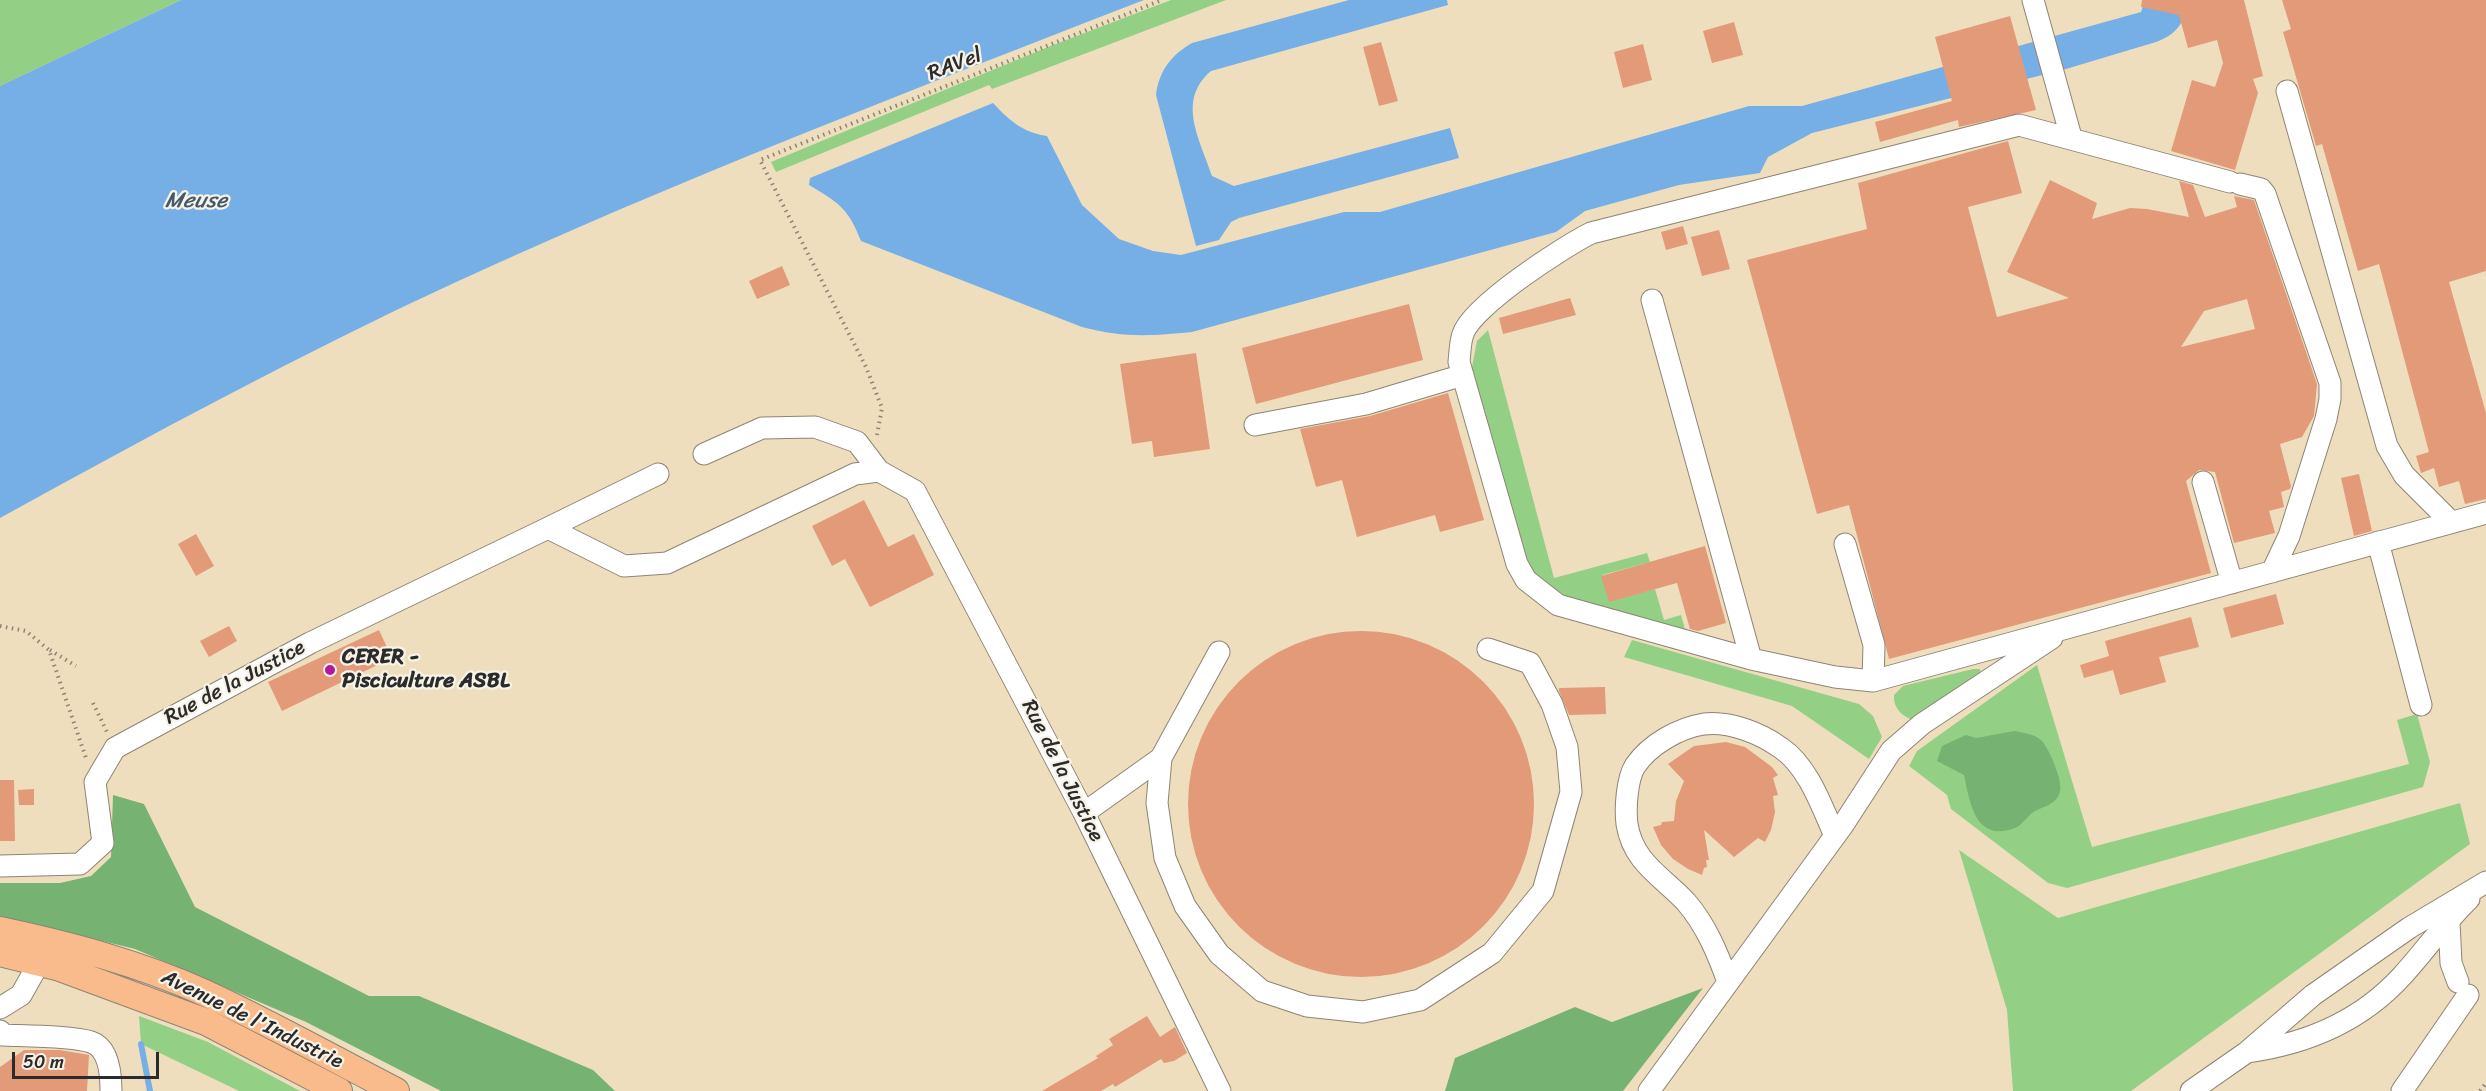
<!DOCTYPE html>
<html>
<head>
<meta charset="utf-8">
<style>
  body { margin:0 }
  #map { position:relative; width:2486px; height:1091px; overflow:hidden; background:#efdebe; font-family:Sriracha,sans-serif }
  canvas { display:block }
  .scale { position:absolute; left:12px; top:1052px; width:147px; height:27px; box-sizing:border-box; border:3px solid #2b2b2b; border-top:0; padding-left:8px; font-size:18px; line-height:21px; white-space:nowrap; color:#2b2b2b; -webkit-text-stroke:4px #f7f3e8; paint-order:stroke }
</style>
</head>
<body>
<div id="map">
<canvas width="2486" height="1091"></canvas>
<div class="scale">50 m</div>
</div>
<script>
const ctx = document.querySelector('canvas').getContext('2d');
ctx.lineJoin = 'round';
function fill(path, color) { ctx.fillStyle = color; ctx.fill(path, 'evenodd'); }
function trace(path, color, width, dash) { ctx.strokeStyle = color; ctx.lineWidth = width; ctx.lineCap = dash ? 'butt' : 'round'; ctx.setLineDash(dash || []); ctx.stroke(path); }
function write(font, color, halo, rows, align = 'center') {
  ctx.font = font + ' Sriracha,sans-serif'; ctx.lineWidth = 4.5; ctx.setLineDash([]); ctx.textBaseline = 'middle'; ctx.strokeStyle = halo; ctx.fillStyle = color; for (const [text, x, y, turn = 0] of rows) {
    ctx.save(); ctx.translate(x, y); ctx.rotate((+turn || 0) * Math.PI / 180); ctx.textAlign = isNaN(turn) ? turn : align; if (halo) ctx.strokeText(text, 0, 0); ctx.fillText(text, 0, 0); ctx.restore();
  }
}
fill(new Path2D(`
  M0,0H181L0,86Z
  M1171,0H1226L992,89L989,85L776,172L771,162L1048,47Z
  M1488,330L1554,578L1647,553L1650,562L1602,575L1609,601L1655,589L1664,620L1681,615L1686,633L1570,599L1546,583L1522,561L1471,372L1477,341Z
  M1632,640L1859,704L1873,716L1882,737L1869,759L1792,706L1624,657Z
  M2037,665L2092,847L2409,764L2397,720L2417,714L2430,762L2423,787L2067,888L2048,883L1951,809L1947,795L1909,766L1917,751Z
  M1973,669H1980L1981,676L1913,720C1901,716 1893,707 1894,695L1903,686Z
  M2460,803L2470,844L2131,1091H2013L2007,1010L1959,850L2058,918Z
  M139,1016L208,1042L300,1091H239L141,1044Z`), '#93d085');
fill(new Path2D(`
  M2015,731C2024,733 2034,734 2041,740C2049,748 2063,781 2060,791C2057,805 2043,806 2032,813C2027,817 2021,826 2015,828C1975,843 1970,803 1964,775L1937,761L1942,746L1966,735L1976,738Z
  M113,795L144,804L195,907L369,996H419L593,1070L615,1091H441L306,1022L135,949L0,916V883H60L91,876L111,857Z
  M1703,988L1623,1091H1445L1455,1058L1575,1007L1612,1022Z`), '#76b272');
fill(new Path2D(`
  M181,0H1144C912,90 680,179 454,283C300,354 149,436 0,518V86Z
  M1349,0H1447L1448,5L1211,71C1176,101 1200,139 1212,176L1234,186L1450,128L1459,158L1239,218L1231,222L1219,240L1196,246L1156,95C1159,71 1171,55 1192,43Z
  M2145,0H2189C2184,22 2178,34 2156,42L2066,69L1812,133L1768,157L1760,173L1679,185L1585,211L1556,232L1192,332C1150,336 1123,338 1082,327L861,241C848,208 839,203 809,185L810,178L993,103C1010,121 1022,132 1047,136L1082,205L1119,239L1153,251L1181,255L1344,212H1380L1749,106H1802L2141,12Z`), '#76afe6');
trace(new Path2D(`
  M141,1044L150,1091`), '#76afe6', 6);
fill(new Path2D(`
  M2142,0H2244L2263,76L2253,79L2258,93L2235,170L2171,151L2192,80L2215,87L2223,63L2217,40L2188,48L2179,15L2141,7Z
  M2282,0H2486V271L2449,282L2486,413V499L2465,504L2459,481L2439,487L2434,468L2421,473L2416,456L2429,452L2379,264L2358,271L2322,144L2316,146L2283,32L2291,29Z
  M2010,16L2036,110L1959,127L1958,120L1880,142L1875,122L1952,101L1935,37Z
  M1734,22L1743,55L1712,63L1703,31Z
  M1381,42L1398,101L1379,106L1363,47Z
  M1643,44L1652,80L1623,88L1614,52Z
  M2008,141L2022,193L1968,207L1997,317L2069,298L2007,272L2050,180L2097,203L2092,219L2130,208L2147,209L2189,217L2179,181L2193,185L2205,217L2237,207L2234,196L2254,200L2317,384L2314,416L2302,437L2280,444L2291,486L2290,489L2281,492L2284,507L2269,511L2275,533L2234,543L2215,472L2199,470L2186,481L2211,573L1889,659L1849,505L1817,514L1747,260L1867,229L1858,183ZM2247,299L2255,329L2181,347L2204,311Z
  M1683,226L1688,244L1666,250L1661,232Z
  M1719,230L1730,269L1702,276L1691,237Z
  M782,266L790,285L757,299L749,281Z
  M1570,298L1576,315L1503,334L1499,318Z
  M1409,304L1423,360L1256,404L1242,348Z
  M1196,353L1210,449L1154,457L1152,441L1132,444L1120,364Z
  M1448,393L1484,520L1440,532L1435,515L1357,537L1342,480L1316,487L1300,429L1370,416Z
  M2359,474L2372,531L2354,536L2341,478Z
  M864,500L888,547L914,534L934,575L870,607L845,559L832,566L812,526Z
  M196,534L214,566L196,576L178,544Z
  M1705,546L1726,623L1698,631L1690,629L1677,583L1609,602L1601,576Z
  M2276,594L2284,624L2231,638L2223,608Z
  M2191,617L2199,647L2159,657L2166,682L2120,695L2113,670L2084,678L2080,665L2109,656L2105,641Z
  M229,626L237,641L209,657L200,641Z
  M379,630L392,658L282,711L268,682Z
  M1188 804a173 173 0 1 1 346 0a173 173 0 1 1-346 0Z
  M1605,687L1606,714L1569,715L1559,691V688Z
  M1726,742L1745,747L1772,767L1778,775L1773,778L1778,795L1773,796L1775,812L1771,830L1765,842L1758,838L1734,857L1704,830L1709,860H1706L1707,867L1704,868L1702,875L1688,869L1673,859L1661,845L1653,827L1661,825L1662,822L1674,821L1676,801L1684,781L1668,764L1694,746Z
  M0,780H14L15,841H0Z
  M34,789V805H19L18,790Z
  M1147,1016L1160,1037L1175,1027L1187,1053L1174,1061L1164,1063L1161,1059L1115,1087L1113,1084L1101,1091H1042L1098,1058L1096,1056L1113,1045L1109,1039Z
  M24,1050H60L89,1055L87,1091H0V1067Z`), '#e29a79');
const minor = new Path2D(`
  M2033,0L2071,137
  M2287,91L2387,446L2404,475L2451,522
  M2230,182L2019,125L1591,233C1563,247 1472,306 1463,334C1460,342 1460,353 1459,362L1517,564L1526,580L1558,605L1751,659L1835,677L1873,681L2486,513
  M2240,184L2261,189L2265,194L2330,383V399L2326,419L2289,536L2272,572
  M1652,300L1751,659
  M1255,425L1366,404L1463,375
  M704,454L762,428L815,427L857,442L879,471L915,491L1084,813L1220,1091
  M2203,482L2232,583
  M548,528L658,474
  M2378,542L2421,705
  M1845,544L1874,645L1873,681
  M1161,758L1157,803L1165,858L1185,906L1219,954L1262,991L1307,1006L1363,1012L1420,1000L1492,953L1543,891L1571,792L1567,747L1552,704L1530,663L1488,649
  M1084,813L1161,758L1219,652
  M0,866L80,864L103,843L95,782L115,748L310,643L548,528L624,566L667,563L855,474L879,471
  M2449,921L2451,963L2458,982
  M1728,982C1718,954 1706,925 1686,902C1663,877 1633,863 1627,824C1625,808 1627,779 1635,766C1650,744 1679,728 1704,724C1730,721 1760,733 1781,748C1808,766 1822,807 1835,836
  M0,1008L21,995L39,963L43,947
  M0,1031L2,1035C24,1036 73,1036 91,1042C109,1048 111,1075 111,1091
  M2247,1052C2306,1044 2360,1022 2402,976C2425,951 2444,923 2469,899
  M1649,1091L1843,825L1891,751L1922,724L2052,638
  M2191,1091L2247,1052L2313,995L2409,928L2486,882
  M2402,1091L2468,995`);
const major = new Path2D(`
  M0,930C70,945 139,963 205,993C270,1023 332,1058 396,1091
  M0,953L60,968L206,1022L339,1091`);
trace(minor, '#8d8474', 23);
trace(major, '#8d8474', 28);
trace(new Path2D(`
  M877,435L882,408L866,367L760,160L1162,0
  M0,626L26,631L49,650L86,758
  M50,650L76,666
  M93,703L107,732
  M2480,1091L2486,1083`), '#8d8474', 4, [1.5, 4.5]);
trace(minor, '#fff', 21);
trace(major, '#fabb8c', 26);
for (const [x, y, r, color] of [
  [330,670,6,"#b5179e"]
]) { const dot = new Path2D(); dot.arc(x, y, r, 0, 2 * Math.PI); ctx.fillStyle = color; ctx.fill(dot); trace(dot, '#f7f3e8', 2); }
write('21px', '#2b2b2b', '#f7f3e8', [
  ["RAVel",955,65,-21],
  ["Rue de la Justice",235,683,-28],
  ["Rue de la Justice",1062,771,63],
  ["Avenue de l'Industrie",252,1020,26]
]);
write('bold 21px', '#2b2b2b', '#f7f3e8', [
  ["CERER -",342,658],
  ["Pisciculture ASBL",342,682]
], 'left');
write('italic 22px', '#45596c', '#f7f3e8', [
  ["Meuse",196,201]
]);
</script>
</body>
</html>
